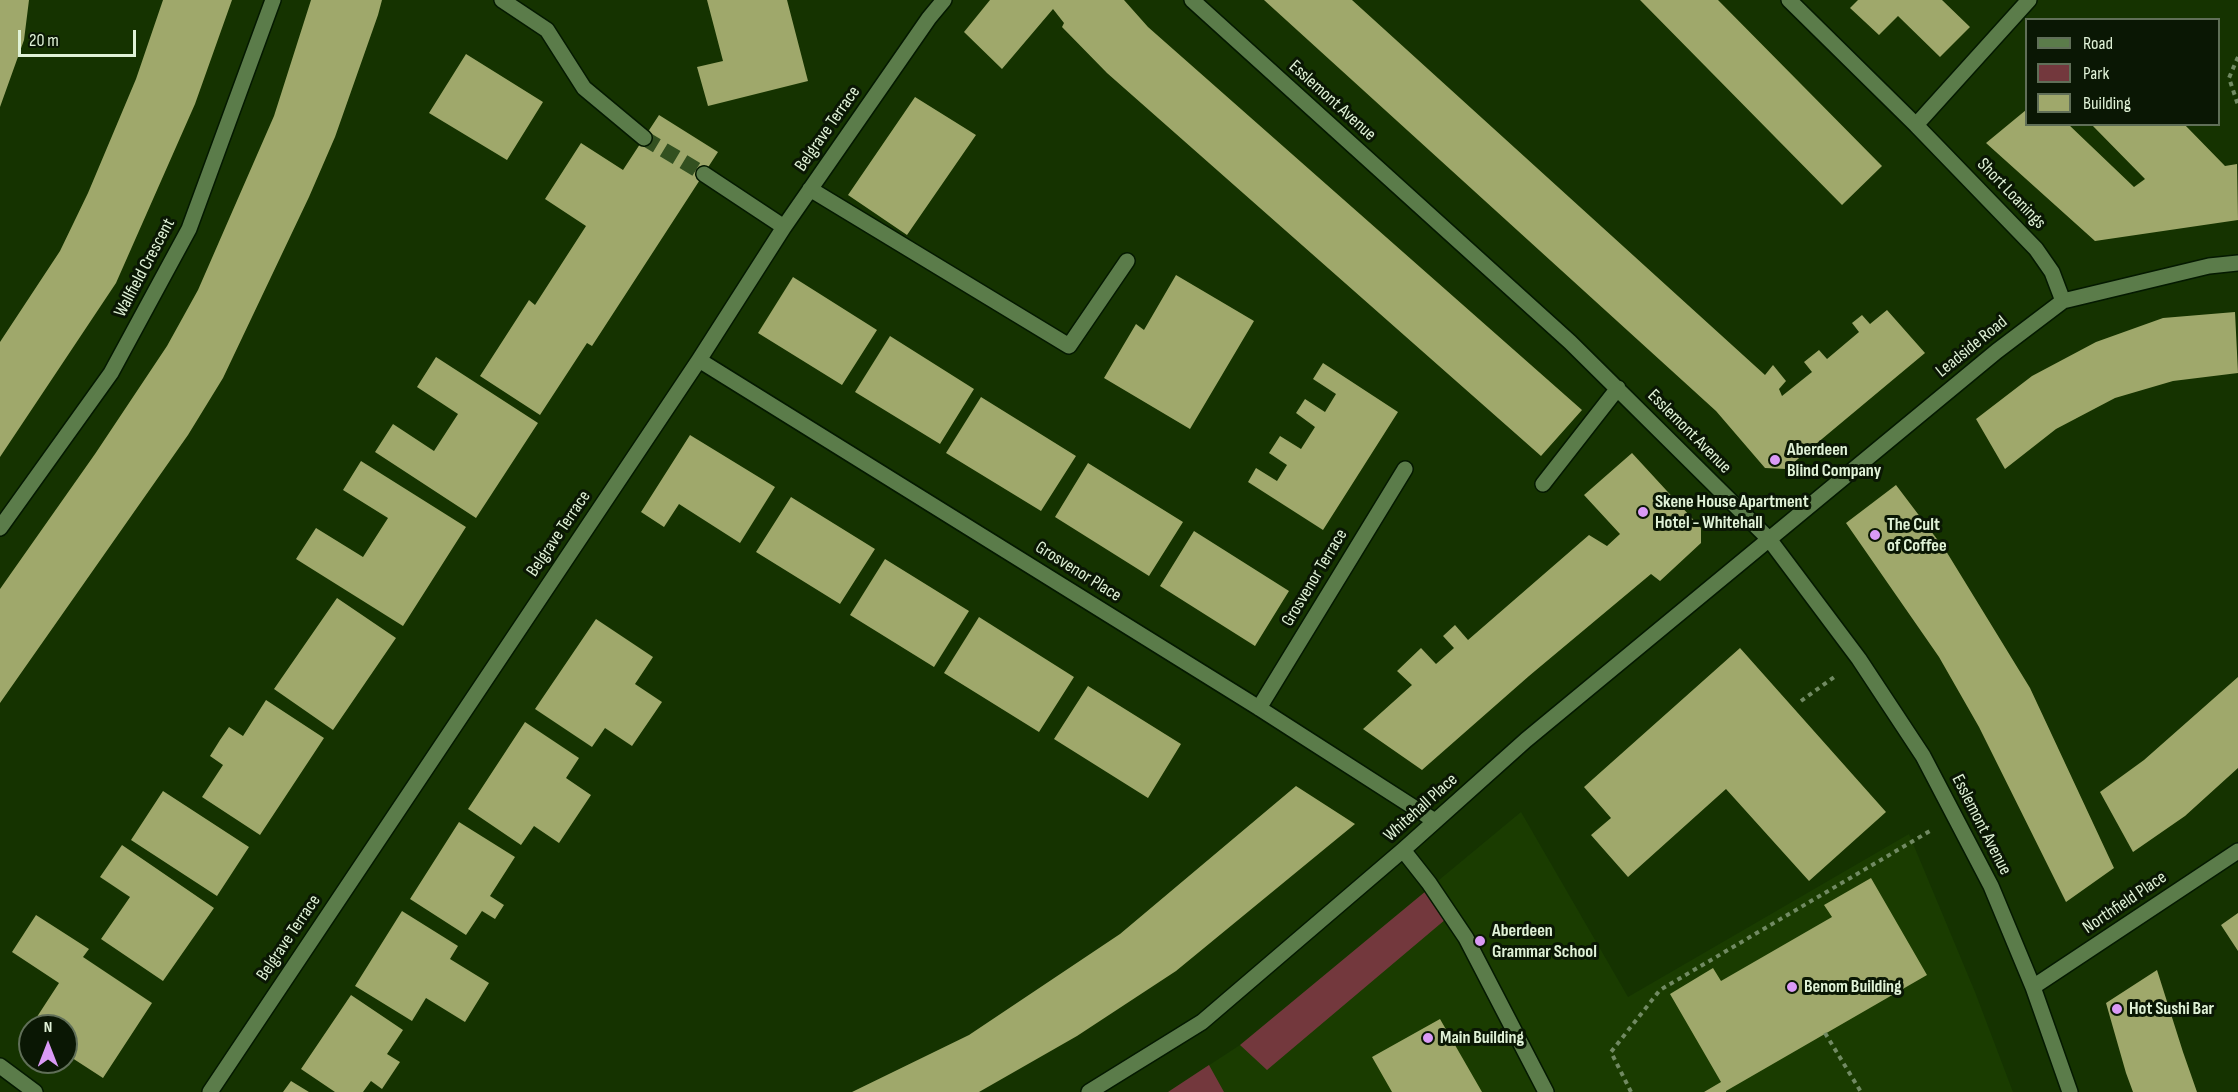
<!DOCTYPE html>
<html>
<head>
<meta charset="utf-8">
<style>
  body { margin:0 }
  #map { position:relative; width:2238px; height:1092px; overflow:hidden; background:#153300; font-family:"Sofia Sans Condensed",sans-serif }
  canvas { display:block }
  .legend { position:absolute; left:2025px; top:18px; width:195px; height:108px; box-sizing:border-box; background:#0a1704; border:2px solid #606f58; margin:0; padding:8px 10px; list-style:none; font-size:18px; color:#e0f2d7 }
  .legend li { display:flex; align-items:center; gap:12px; height:30px }
  .legend b { width:30px; border:2px solid #606f58 }
  .north { position:absolute; left:18px; top:1014px; width:60px; height:60px; box-sizing:border-box; background:#0a1704; border:2px solid #606f58; border-radius:50%; rotate:0deg; font-size:16px; font-weight:700; line-height:24px; text-align:center; color:#e0f2d7 }
  .north::after { content:''; display:block; margin:auto; width:21px; height:27px; background:#da9af6; clip-path:polygon(50% 0,100% 100%,50% 72%,0 100%) }
  .scale { position:absolute; left:18px; top:30px; width:118px; height:27px; box-sizing:border-box; border:3px solid #e0f2d7; border-top:0; padding-left:8px; font-size:18px; line-height:21px; white-space:nowrap; color:#e0f2d7; -webkit-text-stroke:4px #0a1704; paint-order:stroke }
</style>
</head>
<body>
<div id="map">
<canvas width="2238" height="1092"></canvas>
<ul class="legend">
<li><b style="height:8px;background:#5b7c4a"></b>Road</li>
<li><b style="height:16px;background:#73383d"></b>Park</li>
<li><b style="height:16px;background:#9fa86b"></b>Building</li>
</ul>
<div class="north">N</div>
<div class="scale">20 m</div>
</div>
<script>
const ctx = document.querySelector('canvas').getContext('2d');
ctx.lineJoin = 'round';
function fill(path, color) { ctx.fillStyle = color; ctx.fill(path, 'evenodd'); }
function trace(path, color, width, dash) { ctx.strokeStyle = color; ctx.lineWidth = width; ctx.lineCap = dash ? 'butt' : 'round'; ctx.setLineDash(dash || []); ctx.stroke(path); }
function write(font, color, halo, rows, align = 'center') {
  ctx.font = font + ' "Sofia Sans Condensed",sans-serif'; ctx.lineWidth = 6; ctx.setLineDash([]); ctx.textBaseline = 'middle'; ctx.strokeStyle = halo; ctx.fillStyle = color; for (const [text, x, y, turn = 0] of rows) {
    ctx.save(); ctx.translate(x, y); ctx.rotate((+turn || 0) * Math.PI / 180); ctx.textAlign = isNaN(turn) ? turn : align; if (halo) ctx.strokeText(text, 0, 0); ctx.fillText(text, 0, 0); ctx.restore();
  }
}
fill(new Path2D(`
  M1521,812L1628,997L1909,834L1975,992L2013,1092H1168L1240,1045Z`), '#1a3c00');
fill(new Path2D(`
  M1426,891L1446,919L1267,1070L1240,1045Z
  M1209,1065L1224,1092H1168Z`), '#73383d');
fill(new Path2D(`
  M0,0H29L24,40L0,107Z
  M163,0H232L195,104L116,283L0,457V342L60,251L88,193L136,79Z
  M311,0H382L378,15L335,137L309,197L223,378L188,435L0,703V589L95,454L167,346L198,290L274,116Z
  M707,0H787L808,81L708,106L697,67L723,61Z
  M990,0H1124L1148,27L1582,410L1541,456L1107,73L1062,27L1064,23L1053,9L1002,69L964,32Z
  M1264,0H1352L1765,375L1773,365L1786,381L1779,389L1782,396L1812,372L1804,362L1819,350L1827,359L1859,332L1852,323L1862,315L1870,324L1887,310L1925,353L1786,469L1765,468L1716,411Z
  M1640,0H1718L1882,166L1842,205Z
  M1858,0H1942L1970,27L1940,57L1898,16L1879,35L1850,8Z
  M466,54L543,102L507,160L429,113Z
  M915,97L976,135L907,235L848,195Z
  M2026,110V124H2068L2134,187L2145,179L2091,124H2184L2225,166L2237,164L2238,220L2095,241L1986,143Z
  M659,115L718,152L592,346L587,343L540,415L480,376L529,300L535,305L586,226L545,199L581,143L623,170Z
  M1176,275L1254,321L1190,429L1104,378L1136,324L1144,330Z
  M793,277L877,330L842,385L758,333Z
  M2235,312L2238,373L2173,381L2115,398L2056,429L2005,469L1976,419L2032,376L2096,342L2163,318Z
  M890,336L974,389L940,444L855,392Z
  M436,357L538,423L476,518L375,452L393,424L434,451L458,414L417,387Z
  M1323,363L1398,412L1323,530L1248,482L1256,468L1277,481L1287,465L1269,453L1280,436L1301,449L1315,427L1296,413L1305,399L1325,412L1336,394L1313,379Z
  M981,397L1076,456L1041,511L946,453Z
  M690,435L775,487L740,543L679,504L664,527L641,512Z
  M1632,453L1701,528V543L1660,581L1651,574L1529,676L1422,770L1363,729L1412,685L1397,671L1421,648L1436,664L1454,648L1443,636L1455,625L1468,640L1589,535L1607,546L1620,534L1584,495Z
  M361,461L466,527L403,626L296,559L316,528L363,557L388,518L343,490Z
  M1088,463L1183,522L1149,576L1055,517Z
  M1896,485L1946,551L2030,688L2114,868L2066,902L1979,727L1939,657L1846,523Z
  M791,497L875,549L840,604L756,552Z
  M1194,531L1289,591L1255,646L1160,586Z
  M885,559L969,611L934,667L850,615Z
  M337,598L396,638L333,730L274,689Z
  M979,617L1074,677L1039,732L944,673Z
  M596,619L653,657L635,684L662,702L632,746L605,728L592,747L535,709Z
  M1740,648L1886,812L1809,881L1726,789L1628,877L1591,835L1611,818L1584,787Z
  M2238,677V768L2185,816L2133,852L2100,792L2144,760Z
  M1088,686L1181,744L1148,798L1054,739Z
  M266,700L324,738L260,835L202,797L223,765L210,756L220,740L229,727L243,736Z
  M525,722L579,758L566,778L591,795L559,843L534,826L521,845L468,809Z
  M1296,786L1355,824L1176,971L1077,1036L979,1092H852L969,1035L1120,934Z
  M163,791L249,847L217,896L131,840Z
  M459,822L515,857L490,896L504,905L495,919L482,911L466,935L410,899Z
  M122,845L214,908L163,981L101,939L130,897L100,877Z
  M1871,878L1927,975L1726,1091V1092H1704L1721,1082L1670,994L1713,968L1721,981L1832,917L1824,905Z
  M402,911L458,946L450,959L489,983L465,1022L426,998L412,1021L355,986Z
  M2238,913V951L2221,925Z
  M36,915L89,949L83,957L152,1003L103,1078L66,1054V1026H31L59,983L12,952Z
  M2157,970L2183,1052L2197,1092H2133L2126,1073L2106,1003Z
  M351,995L403,1030L387,1054L400,1062L382,1089L371,1081L363,1092H335L301,1069Z
  M1440,1019L1482,1092H1392L1372,1057Z
  M291,1081L309,1092H283Z`), '#9fa86b');
trace(new Path2D(`
  M644,138L704,174`), '#335020', 15, [15, 8]);
const minor = new Path2D(`
  M502,0L547,30L584,88L644,138
  M1192,0L1570,342L1769,539L1859,659L1923,756L1991,886L2033,987L2070,1092
  M1789,0L1916,125L2036,249L2052,272L2063,301
  M1916,125L2029,0
  M704,174L784,227
  M810,189L1069,346L1127,261
  M699,360L1259,708L1435,821
  M1543,484L1618,388
  M0,528L111,373L189,229L273,0
  M1259,708L1405,469
  M1403,850L1429,883L1466,938L1546,1092
  M2033,987L2238,851
  M0,1066L35,1092
  M210,1092L699,360L784,227L929,18L944,0
  M1089,1092L1202,1022L1403,850L1526,740L1997,351L2063,301L2209,266L2238,263`);
trace(minor, '#041900', 18);
trace(new Path2D(`
  M2238,57L2229,78L2238,105
  M1801,701L1837,675
  M1825,1033L1861,1092
  M1631,1092L1611,1052L1660,990L1930,831`), '#718a62', 4, [4.5, 4.5]);
trace(minor, '#5b7c4a', 15);
for (const [x, y, r, color] of [
  [1775,460,6,"#da9af6"],
  [1643,512,6,"#da9af6"],
  [1875,535,6,"#da9af6"],
  [1480,941,6,"#da9af6"],
  [1792,987,6,"#da9af6"],
  [2117,1009,6,"#da9af6"],
  [1428,1038,6,"#da9af6"]
]) { const dot = new Path2D(); dot.arc(x, y, r, 0, 2 * Math.PI); ctx.fillStyle = color; ctx.fill(dot); trace(dot, '#0a1704', 2); }
write('18px', '#e0f2d7', '#0a1704', [
  ["Esslemont Avenue",1332,101,42],
  ["Belgrave Terrace",828,129,-55],
  ["Short Loanings",2011,194,46],
  ["Wallfield Crescent",145,268,-62],
  ["Leadside Road",1972,347,-39],
  ["Esslemont Avenue",1689,432,45],
  ["Belgrave Terrace",559,534,-56],
  ["Grosvenor Place",1078,572,32],
  ["Grosvenor Terrace",1315,578,-59],
  ["Whitehall Place",1421,808,-42],
  ["Esslemont Avenue",1981,825,63],
  ["Northfield Place",2125,903,-34],
  ["Belgrave Terrace",289,938,-56]
]);
write('bold 18px', '#e0f2d7', '#0a1704', [
  ["Aberdeen",1787,450],
  ["Blind Company",1787,471],
  ["Skene House Apartment",1655,502],
  ["Hotel - Whitehall",1655,523],
  ["The Cult",1887,525],
  ["of Coffee",1887,546],
  ["Aberdeen",1492,931],
  ["Grammar School",1492,952],
  ["Benom Building",1804,987],
  ["Hot Sushi Bar",2129,1009],
  ["Main Building",1440,1038]
], 'left');
</script>
</body>
</html>
